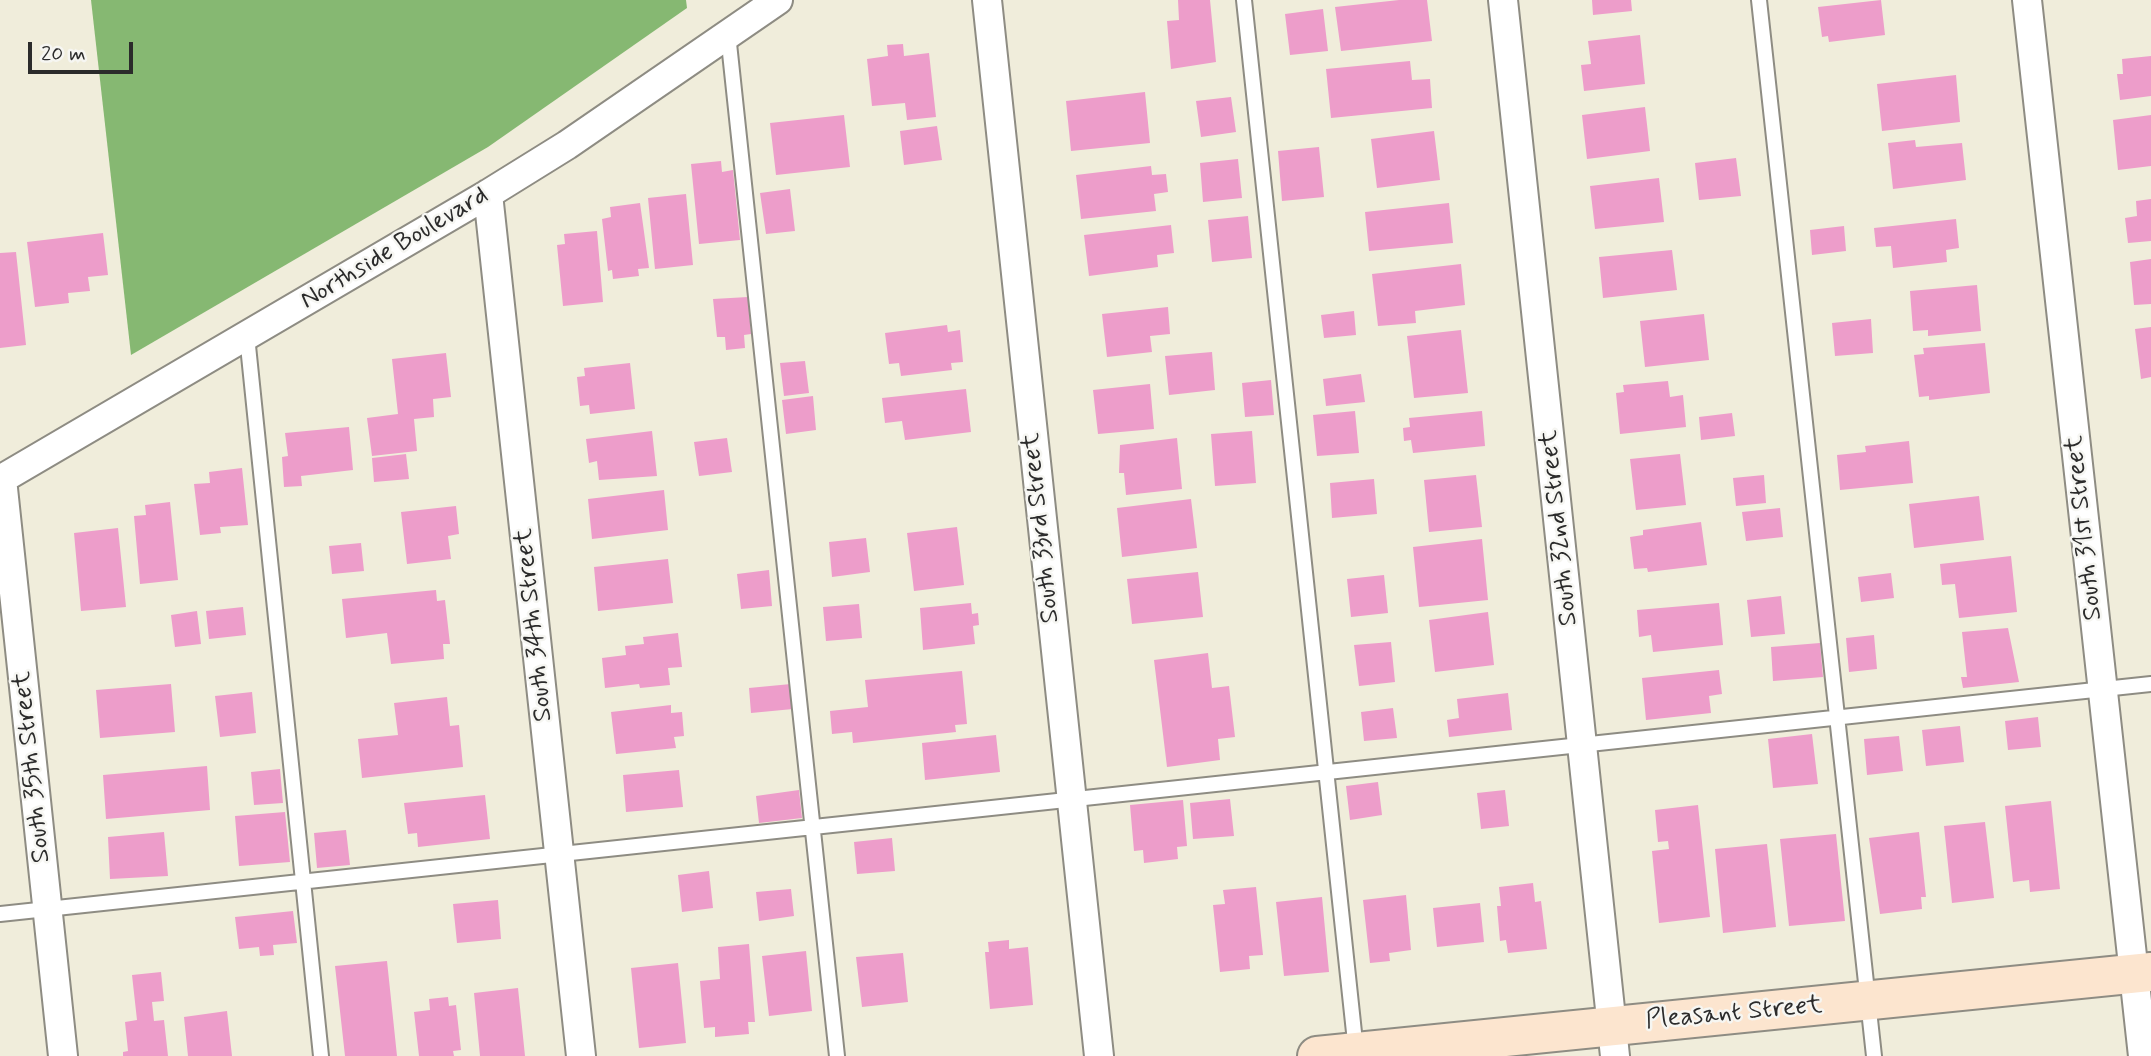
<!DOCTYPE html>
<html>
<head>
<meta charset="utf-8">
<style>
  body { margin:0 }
  #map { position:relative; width:2151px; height:1056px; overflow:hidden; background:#f0eddb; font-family:Mynerve,sans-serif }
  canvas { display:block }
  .scale { position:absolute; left:28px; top:42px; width:105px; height:32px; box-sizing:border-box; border:4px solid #2b2b2b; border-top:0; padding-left:9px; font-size:21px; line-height:24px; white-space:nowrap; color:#2b2b2b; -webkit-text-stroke:5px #f6f6f2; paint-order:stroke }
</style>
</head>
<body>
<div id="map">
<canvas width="2151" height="1056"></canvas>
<div class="scale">20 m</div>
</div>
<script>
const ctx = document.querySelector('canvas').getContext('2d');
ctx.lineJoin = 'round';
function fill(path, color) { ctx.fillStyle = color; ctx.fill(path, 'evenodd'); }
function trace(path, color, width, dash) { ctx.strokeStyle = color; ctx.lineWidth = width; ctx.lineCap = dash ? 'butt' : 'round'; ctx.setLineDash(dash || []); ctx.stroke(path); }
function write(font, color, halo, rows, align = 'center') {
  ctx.font = font + ' Mynerve,sans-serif'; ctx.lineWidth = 5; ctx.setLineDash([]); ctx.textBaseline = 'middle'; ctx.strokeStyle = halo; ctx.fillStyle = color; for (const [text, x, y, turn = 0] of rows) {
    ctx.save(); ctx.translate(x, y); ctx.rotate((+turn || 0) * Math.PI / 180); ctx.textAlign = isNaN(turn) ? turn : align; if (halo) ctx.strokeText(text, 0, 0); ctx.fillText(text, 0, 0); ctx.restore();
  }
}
fill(new Path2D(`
  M91,0H686L687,8L488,147L131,355Z`), '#86b872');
fill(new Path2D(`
  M1178,0H1210L1216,62L1171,69L1167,21L1179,20Z
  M1399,0H1427L1432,41L1341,51L1335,7Z
  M1592,0H1631L1632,11L1593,15Z
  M1881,0L1885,35L1829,42L1828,36L1822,37L1818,7Z
  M1323,9L1328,51L1290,55L1285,14Z
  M1640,35L1645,84L1584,91L1581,65L1591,64L1588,41Z
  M903,44L904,56L929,53L936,117L907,120L905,103L872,106L867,59L888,56L887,45Z
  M2151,56V96L2120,100L2117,74H2123L2122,59Z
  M1410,61L1412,80L1430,79L1432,108L1331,118L1326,69Z
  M1956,75L1960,122L1882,131L1877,84Z
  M1145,92L1150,143L1071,151L1066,101Z
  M1231,97L1236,132L1201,137L1196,101Z
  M1645,107L1650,151L1587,159L1582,115Z
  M844,115L850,167L776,175L770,123Z
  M2151,115V166L2118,170L2113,120Z
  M937,126L942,160L904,165L900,131Z
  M1434,131L1440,180L1377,188L1371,139Z
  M1915,140L1916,147L1962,143L1966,180L1893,189L1888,143Z
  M1319,147L1324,197L1282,201L1278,151Z
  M1736,158L1741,196L1699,200L1695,163Z
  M1238,159L1242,198L1203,202L1200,163Z
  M721,161L722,172L733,170L740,240L699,244L691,164Z
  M1151,166L1152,175L1166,174L1168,192L1154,194L1156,211L1081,219L1076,175Z
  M1659,178L1664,222L1595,229L1590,186Z
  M790,189L795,231L766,234L760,193Z
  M686,194L693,265L655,269L648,198Z
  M2151,199V241L2128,243L2125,218L2137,216L2136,201Z
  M640,203L649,268L638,269L639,276L613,279L612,270L608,271L602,219L611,217L610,207Z
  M1449,203L1453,243L1369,251L1365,212Z
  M1248,216L1252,258L1212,262L1208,220Z
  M1956,219L1959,248L1946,250L1947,262L1893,268L1891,246L1876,247L1874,228Z
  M1171,225L1174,253L1157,255L1158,267L1089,276L1084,235Z
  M1844,226L1846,251L1812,255L1810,230Z
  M597,231L603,302L563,306L557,245L565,244L564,234Z
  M103,233L108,275L88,277L90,291L68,293L69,303L35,307L27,242Z
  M1672,250L1677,290L1603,298L1599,257Z
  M16,252L26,345L0,348V253Z
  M2151,259V304L2134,305L2130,262Z
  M1461,264L1465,305L1415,311L1416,323L1378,326L1372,274Z
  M1977,285L1981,331L1928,336V330L1913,331L1910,291Z
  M748,297L751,334L744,335L745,348L726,350L725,337H717L713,299Z
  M1168,307L1170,334L1150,336L1152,352L1107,357L1102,314Z
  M1354,311L1356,335L1324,338L1321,315Z
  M1704,314L1709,360L1645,367L1640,321Z
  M1871,319L1873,353L1835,356L1832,323Z
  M947,325L948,332L960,330L963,362L951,363L952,370L901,376L899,363L889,364L885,333Z
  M2151,327V377L2141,379L2135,329Z
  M1461,330L1468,393L1414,398L1407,336Z
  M1985,343L1990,393L1929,400V396L1919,397L1914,355L1924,354L1923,348Z
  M1212,352L1215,390L1169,395L1165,356Z
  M446,353L451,397L433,399L434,417L414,419L417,451L372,456L367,418L398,414L392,359Z
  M805,361L809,393L784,396L780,363Z
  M630,363L635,409L590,414L589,405L580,406L577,377L585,376L584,368Z
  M1361,374L1365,402L1326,406L1323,379Z
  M1271,380L1274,415L1245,417L1242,383Z
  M1668,381L1670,397L1683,395L1686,427L1620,434L1616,393L1624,392L1623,385Z
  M1150,384L1154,429L1098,434L1093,390Z
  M966,389L971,432L905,440L902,421L885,423L882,398Z
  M813,396L816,430L786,434L782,400Z
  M1355,411L1359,453L1317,456L1313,415Z
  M1482,411L1485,446L1413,453L1411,440L1404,441L1403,428L1410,427L1409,418Z
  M1732,413L1735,436L1701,440L1699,417Z
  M349,427L353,470L301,476L302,486L284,487L282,457L288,456L285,433Z
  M652,431L657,476L599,480L597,461L589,463L586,439Z
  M1252,431L1256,483L1215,486L1211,434Z
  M727,438L732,472L699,476L694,442Z
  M1177,438L1182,489L1126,495L1124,473H1119L1120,445Z
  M1909,441L1913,483L1840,490L1837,455L1866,452L1865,446Z
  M406,454L409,479L374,482L372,458Z
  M1680,454L1686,505L1636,510L1630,459Z
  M242,468L248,525L220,527L221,533L200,535L194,484L210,483L209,472Z
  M1476,475L1482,527L1429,532L1424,480Z
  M1764,475L1766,503L1736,506L1733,478Z
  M1374,479L1377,514L1332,518L1330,483Z
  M664,490L668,530L592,539L588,499Z
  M1979,496L1984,540L1914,548L1909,504Z
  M1191,499L1197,548L1122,557L1117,508Z
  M170,502L178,580L140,584L134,516L146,515L145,505Z
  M456,506L459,534L448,536L451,559L407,564L401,512Z
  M1780,508L1783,537L1746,541L1742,512Z
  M1701,522L1707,565L1648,572L1647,568L1634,569L1630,537L1643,535V530Z
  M957,527L964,585L914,591L907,533Z
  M118,528L126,607L81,611L74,533Z
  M866,538L870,572L832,577L829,542Z
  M1482,539L1488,600L1419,607L1413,547Z
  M361,543L364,571L332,574L329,546Z
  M2011,556L2017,612L1959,618L1955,584L1942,585L1940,564Z
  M668,559L673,603L598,611L594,567Z
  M769,570L772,606L741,609L737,574Z
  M1198,572L1203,617L1132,624L1127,579Z
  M1891,573L1894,598L1861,602L1858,577Z
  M1384,575L1388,613L1351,617L1347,579Z
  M436,590L437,601L445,600L450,644H443L444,659L391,664L387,633L346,638L342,599Z
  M1781,596L1785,634L1751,637L1747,600Z
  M971,603L972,614L978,613L979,625L973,626L975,644L923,650L920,608Z
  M1719,603L1723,645L1653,652L1651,635L1639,637L1637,610Z
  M859,604L862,638L826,641L823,607Z
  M243,607L246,635L209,639L206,611Z
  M197,611L201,644L175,647L171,615Z
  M1488,612L1494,665L1435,672L1429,620Z
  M2008,628L2019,682L1963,688L1961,677H1967L1962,632Z
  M678,633L682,667L668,668L670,685L640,688L639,684L605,688L602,658L626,655L625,646L644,644L643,637Z
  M1874,635L1877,669L1849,672L1846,638Z
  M1391,642L1395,682L1359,686L1354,645Z
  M1820,643L1823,677L1773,681L1771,647Z
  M1208,653L1212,688L1229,686L1235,737L1218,739L1220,760L1167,767L1154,660Z
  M1719,670L1722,694L1709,696L1711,713L1646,720L1642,678Z
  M962,671L967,724L955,725L956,732L853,743L852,732L832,734L830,711L868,707L865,680Z
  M171,684L175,732L100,738L96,690Z
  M791,684L793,709L751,713L749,688Z
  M252,692L256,733L220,737L215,696Z
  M1508,693L1512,730L1449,737L1447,720L1459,718L1457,699Z
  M447,697L450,726L459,725L463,767L362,778L358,739L398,735L394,703Z
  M671,705V713L682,712L684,736L674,737L676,748L616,754L611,712Z
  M1393,708L1397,738L1364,741L1361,712Z
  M2038,717L2041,747L2008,750L2005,721Z
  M1960,726L1964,762L1926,766L1922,730Z
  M1812,734L1818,784L1773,788L1768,739Z
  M996,735L1000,772L925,780L922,743Z
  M1899,736L1903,771L1867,775L1864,739Z
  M207,766L210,810L106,819L103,775Z
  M280,769L283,803L254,805L251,772Z
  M679,770L683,807L626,812L623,775Z
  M1378,782L1382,815L1350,820L1346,786Z
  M799,790L802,818L759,823L756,796Z
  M1505,790L1509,826L1481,829L1477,793Z
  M485,795L490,839L418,847L417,833L408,834L404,803Z
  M1230,799L1234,836L1193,839L1190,803Z
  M1183,800L1187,846L1177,847L1178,859L1144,863L1143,850L1134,851L1130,805Z
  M2051,801L2060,889L2030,892L2029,880L2013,882L2005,806Z
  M1698,805L1710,917L1659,923L1652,851L1669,849L1668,841L1658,842L1655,810Z
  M285,812L290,862L239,866L235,816Z
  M1985,822L1994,898L1952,903L1944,826Z
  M346,830L350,865L317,868L314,833Z
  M164,832L168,876L110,879L108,837Z
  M1919,832L1926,897H1921L1922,909L1880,914L1869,838Z
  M1836,834L1845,921L1789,926L1780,839Z
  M892,838L895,871L857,874L854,842Z
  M1767,844L1776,927L1723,933L1715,849Z
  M709,871L713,908L682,912L678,875Z
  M1533,883L1535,902L1541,901L1547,949L1508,953L1506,940L1500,941L1497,906H1501L1499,887Z
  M1256,887L1263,955L1249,956L1250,969L1220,972L1213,905L1225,904L1223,890Z
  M791,889L794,916L759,921L756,892Z
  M1406,895L1411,950L1389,953L1390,961L1370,963L1363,900Z
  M1322,897L1329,972L1284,976L1276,902Z
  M498,900L501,939L457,943L453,904Z
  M1480,903L1484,942L1437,947L1433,908Z
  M293,911L297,943L273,945L274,955L260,956L259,947L239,949L235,917Z
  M1009,940V949L1028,947L1033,1005L990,1009L985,952H989L988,942Z
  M749,944L755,1022H748L749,1034L715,1037V1027L704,1028L700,981L720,979L718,947Z
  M806,951L812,1011L769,1016L762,956Z
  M903,953L908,1002L862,1007L856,957Z
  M387,961L397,1056H345L335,966Z
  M678,963L686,1043L639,1048L631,968Z
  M161,972L164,1001L152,1002L154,1021L164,1020L168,1056H123V1052L128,1051L125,1022L137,1020L132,975Z
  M518,988L525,1056H480L474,993Z
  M448,997L449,1006L456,1005L461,1050L453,1051L454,1056H419L414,1012L430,1010L429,999Z
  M227,1011L232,1056H188L184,1017Z`), '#ed9dca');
const lane = new Path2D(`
  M1244,0L1356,1051
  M1759,0L1874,1056
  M728,34L837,1056
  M247,336L321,1056
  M0,914L2151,684`);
const street = new Path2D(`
  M987,0L1099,1056
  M1503,0L1615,1056
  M2027,0L2143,1056
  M488,194L581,1056
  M2,479L63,1056
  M0,480L488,194L567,145L778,0`);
const secondary = new Path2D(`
  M1317,1056L2151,972`);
trace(lane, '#8e8c83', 18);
trace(street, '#8e8c83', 32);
trace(secondary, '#8e8c83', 42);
trace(lane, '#fff', 14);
trace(street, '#fff', 28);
trace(secondary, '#fce5cf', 38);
write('26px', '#2b2b2b', '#f6f6f2', [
  ["Northside Boulevard",395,249,-31],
  ["South 33rd Street",1042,528,-96],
  ["South 32nd Street",1560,528,-96],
  ["South 31st Street",2085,528,-96],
  ["South 34th Street",535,625,-96],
  ["South 35th Street",33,767,-96],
  ["Pleasant Street",1734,1014,-5]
]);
</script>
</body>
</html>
